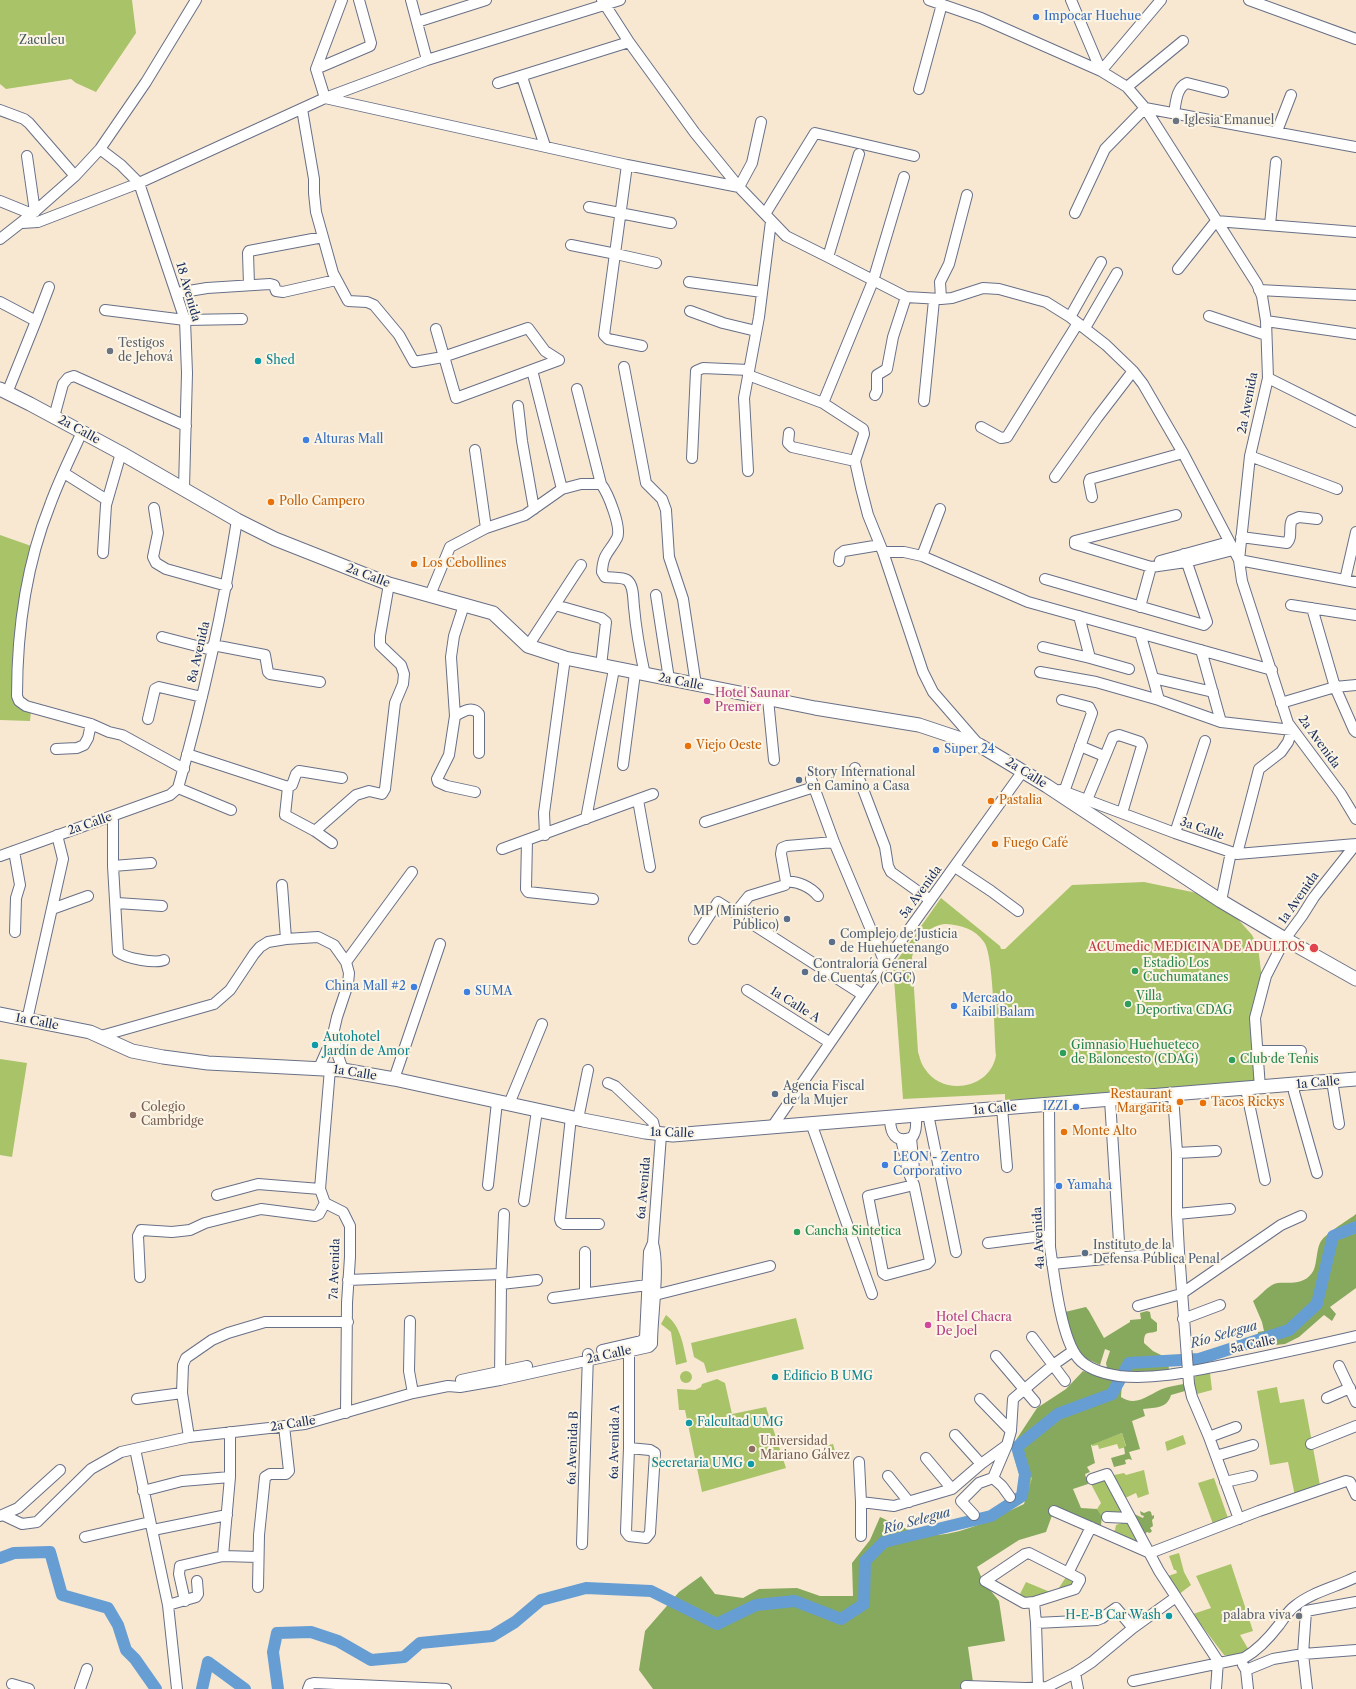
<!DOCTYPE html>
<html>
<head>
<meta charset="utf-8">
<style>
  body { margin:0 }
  canvas { display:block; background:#f8e8d2 }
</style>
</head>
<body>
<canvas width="1356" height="1689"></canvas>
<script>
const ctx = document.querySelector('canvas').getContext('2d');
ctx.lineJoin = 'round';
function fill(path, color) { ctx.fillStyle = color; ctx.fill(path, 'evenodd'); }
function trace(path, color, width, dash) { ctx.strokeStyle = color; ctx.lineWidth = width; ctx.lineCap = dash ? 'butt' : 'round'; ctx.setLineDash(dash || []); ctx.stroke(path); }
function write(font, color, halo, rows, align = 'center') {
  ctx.font = font + ' "Libre Caslon Text",serif'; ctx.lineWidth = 4; ctx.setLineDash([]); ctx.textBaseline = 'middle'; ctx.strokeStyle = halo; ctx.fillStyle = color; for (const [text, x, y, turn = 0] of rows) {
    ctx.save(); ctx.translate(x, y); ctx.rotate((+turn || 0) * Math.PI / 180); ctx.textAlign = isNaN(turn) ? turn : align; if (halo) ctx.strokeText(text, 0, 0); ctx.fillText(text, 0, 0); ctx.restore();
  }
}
fill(new Path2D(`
  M0,0H132L136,33L96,92L76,83L71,79L6,89L0,84Z
  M0,535L37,548L27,594L19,703L31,711L30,721L0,720Z
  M1144,882L1197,893L1236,917L1252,935L1258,947L1262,979L1255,1018L1262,1081L1107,1095L1005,1100V1094L903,1099L893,966L941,898L1000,946L1001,949H1005L1072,885ZM946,924C961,925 975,929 984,942C994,956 994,1034 996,1055C991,1089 943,1097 925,1069C921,1064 920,1058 918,1052L912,957C917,941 928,925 946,924Z
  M0,1059L27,1063L12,1157L0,1155Z
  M666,1315C681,1326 683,1345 687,1362L676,1365L671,1332L661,1324Z
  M796,1318L804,1349L707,1373L704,1363L694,1357L691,1343Z
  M680 1377a6 6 0 1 1 12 0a6 6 0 1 1-12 0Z
  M1210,1373L1212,1390L1197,1394L1193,1379L1196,1376Z
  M717,1379L725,1383L732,1414L766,1407L786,1468L702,1492L685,1410H679L677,1389L695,1390L701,1387L702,1384Z
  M1118,1379L1121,1380L1119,1388L1032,1477L1027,1500L998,1518L922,1536L883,1540L916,1530L933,1529L976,1518L994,1511L1021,1494V1481L1013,1454L1016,1444L1055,1413L1111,1392Z
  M1277,1387L1280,1403L1304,1399L1321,1491L1295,1496L1288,1462L1270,1465L1257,1391Z
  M1122,1433L1126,1447L1119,1449L1117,1444L1099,1449L1098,1445L1092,1446V1444Z
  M1183,1435L1186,1444L1167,1451L1165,1442Z
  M833,1444L837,1458L828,1461L824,1446Z
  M1144,1470L1149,1494L1138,1498L1136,1493L1123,1499L1109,1476L1124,1473L1126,1475Z
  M1106,1478L1126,1516H1102L1097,1509L1101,1503L1091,1484Z
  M1214,1478L1228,1518L1213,1524L1198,1483Z
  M1127,1521L1142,1548L1111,1533L1115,1530L1116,1525Z
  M1179,1553L1184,1572L1191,1585L1178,1595L1168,1576L1177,1573L1176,1570H1174L1169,1556Z
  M1231,1564L1253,1631L1240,1635L1250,1652L1234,1657L1224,1655L1193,1614L1211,1608L1196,1576Z
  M1066,1577L1081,1586L1078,1592L1028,1606L1017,1600L1026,1582L1055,1594Z`), '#a9c369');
fill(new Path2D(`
  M1356,1214V1288L1330,1307L1336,1314L1332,1321L1324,1315L1299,1337L1285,1344L1257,1347L1258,1332L1264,1331L1262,1322L1253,1301C1260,1296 1265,1289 1272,1285C1282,1279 1300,1289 1312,1273C1317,1267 1316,1251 1320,1243C1324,1234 1347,1221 1356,1214Z
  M1086,1307L1089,1311L1104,1338L1130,1322V1320L1141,1319L1140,1313L1147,1311L1150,1312L1151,1318L1157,1323V1331C1149,1335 1144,1329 1144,1343L1153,1351L1167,1358L1169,1369C1148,1376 1128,1373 1107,1368L1106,1363L1110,1351L1105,1349L1100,1365L1085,1358L1076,1346L1070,1334L1065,1312Z
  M1083,1371L1102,1378L1122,1383L1121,1397C1137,1408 1150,1393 1165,1388C1171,1386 1178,1385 1184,1384L1185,1391L1171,1395C1167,1409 1156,1407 1143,1409L1145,1416L1132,1421L1140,1449L1129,1452L1132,1460L1129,1459L1125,1460L1126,1464L1114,1467L1111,1458L1125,1454L1124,1447L1126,1446L1122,1433L1091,1445L1095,1463L1087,1467L1090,1472L1085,1474L1088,1484L1073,1489L1081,1508L1097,1509L1102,1516L1101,1525L1096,1527L1054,1510L1046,1532L1019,1540L977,1567L983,1581L999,1601L1005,1641L968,1647L974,1689H653L639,1670L645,1631L679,1592L701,1576L715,1594L743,1598L759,1589L797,1588L820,1596H853L852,1563L870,1540L880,1517C895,1524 919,1536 936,1535C967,1533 996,1517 1024,1504L1032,1478L1015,1457L1016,1440L1037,1408L1066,1389Z
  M1140,1511L1144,1513L1149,1511L1151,1512L1152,1516L1154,1515V1518L1152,1520L1153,1526L1150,1528L1152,1531L1150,1533L1147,1532L1145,1534L1133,1514H1134L1143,1518L1144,1516L1141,1515Z`), '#86a95d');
trace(new Path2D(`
  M0,1558L14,1553L50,1552L62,1595L108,1608L118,1625L126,1650L135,1659L156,1689
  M202,1689L208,1662L245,1689
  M278,1689L273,1652L277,1633L311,1632L338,1641L371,1660L404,1657L420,1643L492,1636L515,1622L541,1600L586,1588L651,1591L717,1624L756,1605L795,1601L841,1619L864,1604L865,1561L884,1542L991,1516L1022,1496L1025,1474L1017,1447L1058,1414L1112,1394L1129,1363L1199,1359L1289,1330L1317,1304L1333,1236L1356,1227`), '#669ed4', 12);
const minor = new Path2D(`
  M342,0L316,69L325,98L627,165L739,187L752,163L761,122
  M411,0L427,60
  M602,0L629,42L695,133L739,187L786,236L828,257L906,297L941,299L952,298L983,288L999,289L1046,302L1070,317L1106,345L1133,371L1143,384L1183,453L1239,560L1356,582
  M929,0L981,18L1101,71L1127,87L1145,108L1257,284L1262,296L1266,321L1268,378L1250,456L1239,560L1242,581L1288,723L1341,794L1356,819
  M1071,0L1101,71
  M1249,0L1356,39
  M417,22L486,0
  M316,69L370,46L371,43L359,0
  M1101,71L1161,0
  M522,77L545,146
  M498,83L629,42
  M1127,87L1183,41
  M919,89L942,4
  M302,109L314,179V193L316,212L333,273L348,301L367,302L374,305L399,335L414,362L443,357L528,328L545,351L559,360
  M0,110L24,119L29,123L75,176
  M1174,113C1176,103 1176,88 1187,83L1223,92
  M1277,131L1291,95
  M100,149L121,165L139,183L185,320L187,373L184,488
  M27,156L35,212
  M627,165L604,335L608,339L642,346
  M0,201L32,214
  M589,207L671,223
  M1075,213L1105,149L1145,108L1356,147
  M765,214L815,133L914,156
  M22,223L38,222L139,183L325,98L427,60L620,0
  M1270,225L1276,162
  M0,239L32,214L75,176L100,149L146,82L196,0
  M571,245L616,254L656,263
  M828,257L859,154
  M1178,269L1216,221L1356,232
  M689,282L762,292
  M249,285L248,253L249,251L323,237
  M1259,290L1356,295
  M177,293L207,288L270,284L274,285L276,291L283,292L336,280
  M941,299L940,282L949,264L967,195
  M0,302L36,321L7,393
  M105,310L185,320L242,319
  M690,311L723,323L756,331
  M1209,316L1266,335
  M1070,317L1101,262
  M36,321L49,287
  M1266,321L1356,334
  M1085,328L1117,273
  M436,329L456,398L559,360
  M624,367L646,483L662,499L666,510L669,557L683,599L696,685
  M532,370L562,489
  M748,375L823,403L863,429L864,434L855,461L861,488L868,515L883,552L923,672L933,692L979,745
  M1268,378L1356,422
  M577,389L601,484C608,493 622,528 617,538C609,553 603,553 602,572L605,577C612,578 622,577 627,580C634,585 633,599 634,607C636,630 640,652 645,675
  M875,395L877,391V375L887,369L893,337L906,297
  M924,401L934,300
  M823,403L873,281L904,177
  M518,406L522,441L534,509
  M54,417L63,384L68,378L74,376L186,426
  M981,427L1001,438L1007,437L1078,323
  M82,432C71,456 59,480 50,505C26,565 17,632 17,696L19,701L26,706L91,724L109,732L122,735L184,769
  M789,433L788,443L792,447L855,461
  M475,450L486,528
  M1250,456L1337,489
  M692,458L696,371L703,368L749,370
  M748,471L744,398L759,317L771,221
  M64,473L107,500
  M1055,477L1097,418L1133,371
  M1092,497L1089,482L1090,479L1183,453
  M154,508L158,533L153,557L156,563L166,569L227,586
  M1176,515L1075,541V544L1151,567L1186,562L1233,550
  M1241,537L1287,543C1293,537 1288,527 1292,520L1299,517L1317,519
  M883,552H904L922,556L1028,602L1272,670
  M103,553L106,505L121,453
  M922,556L940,509
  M839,561L840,554L844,551L880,545
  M1160,561L1229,542
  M1045,579L1204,625L1207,622L1184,554
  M1345,580L1356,532
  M430,595L450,547L486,528L525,515L562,489L581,484H601
  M656,595L669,679
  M555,605L601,618L606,622L601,666
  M1291,605L1356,615
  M1140,607L1151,567
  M1312,608L1335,687L1354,730L1356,732
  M1079,616L1090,658L1129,669
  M1140,633L1153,678L1213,692
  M162,637L212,650
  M213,645L265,655L268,672L270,674L320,682
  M528,646L581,565
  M1043,647L1090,658
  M1201,650L1221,722
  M1040,672L1096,682L1159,700L1221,722L1292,730L1288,742L1281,752L1259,769L1237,854
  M1153,678L1159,700
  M768,699L774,760
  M1062,700L1089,707L1092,713L1064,792
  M1281,703L1335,687L1356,685
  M455,716L451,657L454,636L464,605
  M148,719L155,689L159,687L202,697
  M1080,746L1104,756
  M56,749L77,748L84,745L88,738L91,724
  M187,754L288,787L292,785L296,774L299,771L342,778
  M623,765L635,673
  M855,768L885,847L888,866L891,872L930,900
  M811,779L834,842L885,963
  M288,787L285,815L315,831L332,843
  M178,788L231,810
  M1060,790L1175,833L1237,854L1356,844
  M475,792L447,786L438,782L437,779L449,755L455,716C462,712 472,705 479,714V753
  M638,800L650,867
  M1087,800L1113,737L1119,735L1140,742L1142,746L1122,813
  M113,816V866L118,952C125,958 155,964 164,960
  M586,819L614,669
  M705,822L814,787
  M315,831L356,795L369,791L382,794L385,789L395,703L403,684L404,674L401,665L380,645V636L389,584
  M1175,833L1205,741
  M545,835L544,813L565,658
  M527,840L526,889L528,892L593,899
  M502,849L653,794
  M14,851L20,885L16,898L15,932
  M0,856L170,795L178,788C203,700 223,610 237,520
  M113,866L151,863
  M955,867L991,891L1018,911
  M786,882C797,880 812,888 818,896
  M282,885L286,939
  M1221,901L1231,852
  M117,903L162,906
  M52,909L88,896
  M736,912L749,896L785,885L786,882L781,854L782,848L787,846L834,842
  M694,939L718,902L863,995
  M346,962L412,872
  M747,990L829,1042
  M27,1020L63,859L57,835
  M101,1036L214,1004L230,990L254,954L260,947L268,942L286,939L318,937L334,945L346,962L349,973L348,984L337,1017L334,1030L336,1050L343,1070
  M1257,1051H1301
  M319,1068L327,1050L335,1041
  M330,1069L320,1189L325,1203L343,1212L350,1226V1257L347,1303L346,1413
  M394,1079L440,944
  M1332,1081L1339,1124
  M608,1083L615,1086L653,1122L656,1134
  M1294,1085V1092L1317,1173
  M1260,1088L1255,1018L1266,976L1285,939L1302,916L1314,897L1356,844
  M1246,1089L1265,1180
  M1173,1095L1177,1153V1214L1179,1252L1189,1384L1192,1397L1209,1437L1239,1519
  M1110,1100L1120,1258
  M509,1104L542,1024
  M1049,1104L1050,1247C1054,1275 1061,1338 1078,1358C1087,1369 1106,1374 1119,1376C1155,1380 1193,1371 1228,1364C1271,1355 1313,1346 1356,1336
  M1002,1108L1007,1167
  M928,1114L956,1252
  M571,1117L560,1219L561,1222L564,1224H599
  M890,1117C890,1128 892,1141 906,1139C910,1138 913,1138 914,1134C917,1129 916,1121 916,1115
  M578,1119L588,1070
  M811,1123L872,1294
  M772,1127L885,963L1023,771
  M911,1138L914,1169
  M901,1139L910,1176L914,1185L930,1261L927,1264L886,1275L883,1273L868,1196L914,1185
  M1177,1153L1216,1151
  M488,1185L497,1102
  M217,1195L258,1184L320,1189
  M524,1201L537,1110
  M1177,1214L1230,1209
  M988,1243L1050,1235
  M585,1252V1293
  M1052,1264L1179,1252
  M140,1277L138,1236L141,1230L172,1232L190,1230L205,1223L261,1209L315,1216L319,1214L325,1203
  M348,1280L501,1274
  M501,1284L537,1280
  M655,1295L770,1266
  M553,1298L654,1284
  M1138,1306L1181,1294L1281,1225L1301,1216
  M1183,1319L1220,1305
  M410,1321L409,1371L413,1393
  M1032,1337L1065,1381
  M602,1350L641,1341L645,1338L649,1252L653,1243L661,1135
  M629,1351V1448L626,1532L629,1536L646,1538L650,1533L655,1453L650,1450L629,1448
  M996,1356L1035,1402
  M1339,1366L1356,1402
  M500,1378L501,1284L504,1214
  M461,1380L527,1366
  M1327,1398L1350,1388
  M137,1399L182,1393
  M980,1399L1011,1431
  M955,1435L981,1464
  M189,1437L182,1393L183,1365L186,1358L212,1340L228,1333L265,1322H348
  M1209,1437L1236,1427
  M1311,1444L1356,1426
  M135,1449L168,1605L177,1689
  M1216,1456L1253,1445
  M926,1458L952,1489
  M859,1462L861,1502L894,1506L952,1489L981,1464L1007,1445L1011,1431L1013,1399L1053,1365L1073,1351
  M888,1476L909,1502
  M993,1478L1002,1486L1010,1497
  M1092,1479L1107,1474L1159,1571L1218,1661L1216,1689
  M1225,1482L1252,1476
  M143,1491L182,1481L230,1477
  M861,1502V1536
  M1054,1511L1150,1553L1259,1511L1346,1481L1350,1482L1356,1495
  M3,1515L22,1524L37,1522L91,1469L121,1452L189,1437L305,1424L413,1393L448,1386L460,1387L500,1380L649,1347L652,1344C652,1316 660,1268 653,1243
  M974,1515L961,1501L979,1483L993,1478L1007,1445
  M0,1516L18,1508L60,1470
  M1107,1517L1130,1518
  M153,1530L227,1515
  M85,1537L150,1522
  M582,1544L588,1354
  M1029,1553L1080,1579V1580L1075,1589L1034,1602L1024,1603L985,1581L1025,1554Z
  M223,1556L230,1477V1432
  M1068,1573L1091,1527
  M258,1587L259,1535L265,1477L270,1474H286L289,1471L284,1426
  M185,1601L179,1574L180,1566L223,1556L258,1557
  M1034,1602L1036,1623L1038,1687
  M168,1605L196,1597L198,1594L197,1581
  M1036,1623L1097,1620L1102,1618L1116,1608L1133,1628
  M1243,1665L1246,1670L1248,1689
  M1246,1670L1273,1659L1303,1654L1356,1650
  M1075,1673L1078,1689
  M1133,1681L1244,1658C1258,1650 1269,1638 1279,1625C1284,1618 1288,1611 1295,1606C1312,1592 1336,1587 1356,1577
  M12,1684L29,1689
  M966,1686L1026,1688L1047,1687L1075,1673L1092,1662L1133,1628L1176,1597
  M80,1689L87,1669
  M308,1689L310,1684L314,1683L446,1689
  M1307,1689L1303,1654L1306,1611L1356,1602`);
const major = new Path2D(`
  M0,389L30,404L121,453L237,520L275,539L389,584L493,613L528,646L565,658L815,708L919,725L979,745L1047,786L1221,901L1285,939L1356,979
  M0,1014L90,1032L132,1051L163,1057L208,1063L343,1070L394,1079L583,1120L645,1132L673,1135L1356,1079`);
trace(minor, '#687087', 12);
trace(major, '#687087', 15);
trace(minor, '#fff', 10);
trace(major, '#fff', 13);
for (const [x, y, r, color] of [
  [1036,17,4,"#3f7fe0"],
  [1176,121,4,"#6b7280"],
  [110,351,4,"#6b7280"],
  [258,361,4,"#0f9aa8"],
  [306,440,4,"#3f7fe0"],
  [271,502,4,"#e8710a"],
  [414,564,4,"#e8710a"],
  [707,701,4,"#d1479c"],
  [688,746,4,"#e8710a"],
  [936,750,4,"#3f7fe0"],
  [799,780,4,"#5c6f8a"],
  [991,801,4,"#e8710a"],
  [995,844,4,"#e8710a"],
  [787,919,4,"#5c6f8a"],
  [832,942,4,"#5c6f8a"],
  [1314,948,5,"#e0444e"],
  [1135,971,4,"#2e9e5b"],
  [805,972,4,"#5c6f8a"],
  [414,987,4,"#3f7fe0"],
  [467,992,4,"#3f7fe0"],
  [1128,1004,4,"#2e9e5b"],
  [954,1006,4,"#3f7fe0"],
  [315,1045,4,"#0f9aa8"],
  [1063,1053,4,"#2e9e5b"],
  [1232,1060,4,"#2e9e5b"],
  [775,1094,4,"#5c6f8a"],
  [1180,1102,4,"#e8710a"],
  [1203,1103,4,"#e8710a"],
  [1076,1107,4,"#3f7fe0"],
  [133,1115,4,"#8d6e63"],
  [1064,1132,4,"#e8710a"],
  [885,1165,4,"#3f7fe0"],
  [1059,1186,4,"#3f7fe0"],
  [797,1232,4,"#2e9e5b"],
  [1085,1253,4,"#5c6f8a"],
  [928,1325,4,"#d1479c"],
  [775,1377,4,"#0f9aa8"],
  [689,1423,4,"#0f9aa8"],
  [752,1449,4,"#8d6e63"],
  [751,1464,4,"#0f9aa8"],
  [1169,1616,4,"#0f9aa8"],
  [1299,1616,4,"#6b7280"]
]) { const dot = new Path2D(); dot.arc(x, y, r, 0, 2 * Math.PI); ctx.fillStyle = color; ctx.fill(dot); trace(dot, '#fcf5e5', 1.5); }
write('12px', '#366cbe', '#fcf5e5', [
  ["Impocar Huehue",1044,17],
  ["Alturas Mall",314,440],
  ["Super 24",944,750],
  ["China Mall #2",406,987,"right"],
  ["SUMA",475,992],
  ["Mercado",962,999],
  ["Kaibil Balam",962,1013],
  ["IZZI",1068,1107,"right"],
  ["LEON - Zentro",893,1158],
  ["Corporativo",893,1172],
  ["Yamaha",1067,1186]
], 'left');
write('12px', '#465b61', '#fcf5e5', [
  ["Zaculeu",42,41]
]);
write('12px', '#5b616d', '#fcf5e5', [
  ["Iglesia Emanuel",1184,121],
  ["Testigos",118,344],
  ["de Jehová",118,358],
  ["palabra viva",1291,1616,"right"]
], 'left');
write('12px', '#1b2f5e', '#fcf5e5', [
  ["18 Avenida",188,292,74],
  ["2a Avenida",1248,403,-79],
  ["2a Calle",79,430,29],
  ["2a Calle",368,576,21],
  ["8a Avenida",199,652,-77],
  ["2a Calle",681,682,11],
  ["2a Avenida",1319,742,54],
  ["2a Calle",1026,773,32],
  ["2a Calle",90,824,-19],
  ["3a Calle",1202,829,19],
  ["5a Avenida",921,892,-54],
  ["1a Avenida",1299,898,-55],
  ["1a Calle A",795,1005,32],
  ["1a Calle",37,1022,11],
  ["1a Calle",355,1073,9],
  ["1a Calle",1318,1083,-5],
  ["1a Calle",995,1109,-5],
  ["1a Calle",672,1133,2],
  ["6a Avenida",644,1188,-85],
  ["4a Avenida",1039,1238,-93],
  ["7a Avenida",335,1269,-88],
  ["5a Calle",1253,1345,-12],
  ["2a Calle",609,1355,-12],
  ["2a Calle",293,1424,-9],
  ["6a Avenida A",615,1442,-89],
  ["6a Avenida B",573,1448,-88]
]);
write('12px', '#0d838f', '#fcf5e5', [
  ["Shed",266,361],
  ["Autohotel",323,1038],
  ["Jardín de Amor",323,1052],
  ["Edificio B UMG",783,1377],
  ["Falcultad UMG",697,1423],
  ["Secretaria UMG",743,1464,"right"],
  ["H-E-B Car Wash",1161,1616,"right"]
], 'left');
write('12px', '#c56008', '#fcf5e5', [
  ["Pollo Campero",279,502],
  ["Los Cebollines",422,564],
  ["Viejo Oeste",696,746],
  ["Pastalia",999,801],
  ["Fuego Café",1003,844],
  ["Restaurant",1172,1095,"right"],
  ["Margarita",1172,1109,"right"],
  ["Tacos Rickys",1211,1103],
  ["Monte Alto",1072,1132]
], 'left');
write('12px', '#b23c85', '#fcf5e5', [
  ["Hotel Saunar",715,694],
  ["Premier",715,708],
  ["Hotel Chacra",936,1318],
  ["De Joel",936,1332]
], 'left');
write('12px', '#4e5e75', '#fcf5e5', [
  ["Story International",807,773],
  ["en Camino a Casa",807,787],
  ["MP (Ministerio",779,912,"right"],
  ["Público)",779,926,"right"],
  ["Complejo de Justicia",840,935],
  ["de Huehuetenango",840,949],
  ["Contraloría General",813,965],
  ["de Cuentas (CGC)",813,979],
  ["Agencia Fiscal",783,1087],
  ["de la Mujer",783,1101],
  ["Instituto de la",1093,1246],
  ["Defensa Pública Penal",1093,1260]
], 'left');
write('12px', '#be3a42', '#fcf5e5', [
  ["ACUmedic MEDICINA DE ADULTOS",1305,948]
], 'right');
write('12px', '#27864d', '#fcf5e5', [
  ["Estadio Los",1143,964],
  ["Cuchumatanes",1143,978],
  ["Villa",1136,997],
  ["Deportiva CDAG",1136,1011],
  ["Gimnasio Huehueteco",1071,1046],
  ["de Baloncesto (CDAG)",1071,1060],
  ["Club de Tenis",1240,1060],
  ["Cancha Sintetica",805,1232]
], 'left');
write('12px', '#785e54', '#fcf5e5', [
  ["Colegio",141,1108],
  ["Cambridge",141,1122],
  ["Universidad",760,1442],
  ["Mariano Gálvez",760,1456]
], 'left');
write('italic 13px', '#355687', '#fcf5e5', [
  ["Río Selegua",1224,1335,-16],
  ["Río Selegua",917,1521,-15]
]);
</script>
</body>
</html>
